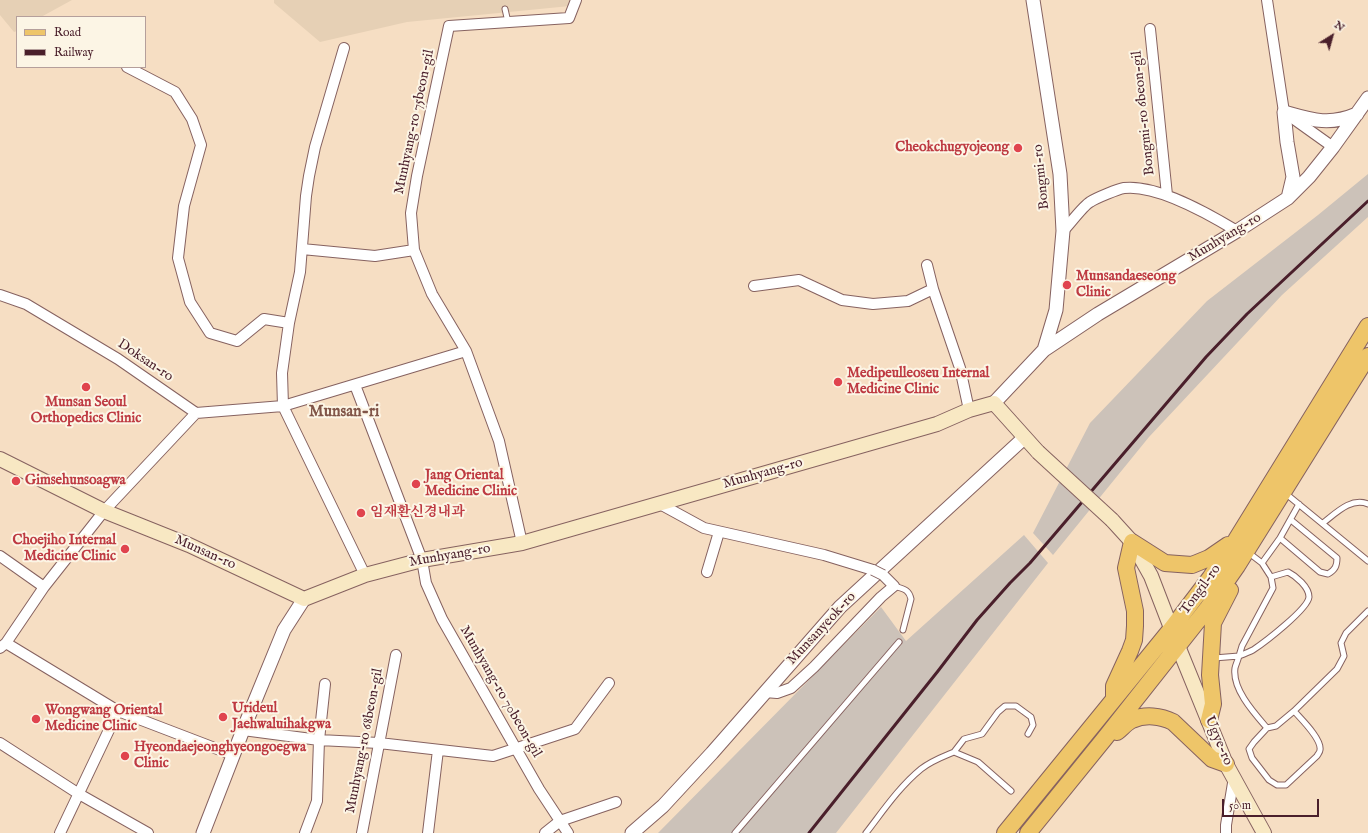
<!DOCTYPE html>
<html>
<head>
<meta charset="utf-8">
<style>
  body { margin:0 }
  #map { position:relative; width:1368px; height:833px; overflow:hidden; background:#f6dec3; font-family:"IM FELL English",serif }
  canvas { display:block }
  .legend { position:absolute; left:16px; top:16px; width:130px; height:52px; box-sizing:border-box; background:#fcf5e5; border:1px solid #b59f9b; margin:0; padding:5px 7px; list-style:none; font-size:12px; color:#4a1f2b }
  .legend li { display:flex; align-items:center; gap:8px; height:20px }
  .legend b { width:20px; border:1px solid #b59f9b }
  .north { position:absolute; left:1312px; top:16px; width:40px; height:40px; -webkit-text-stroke:3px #fcf5e5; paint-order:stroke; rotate:37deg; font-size:11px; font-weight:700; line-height:16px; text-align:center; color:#4a1f2b }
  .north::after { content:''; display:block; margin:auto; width:14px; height:18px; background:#4a1f2b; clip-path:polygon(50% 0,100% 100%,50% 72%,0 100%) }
  .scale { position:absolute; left:1222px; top:799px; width:97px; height:18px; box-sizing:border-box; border:2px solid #4a1f2b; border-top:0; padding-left:5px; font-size:12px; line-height:14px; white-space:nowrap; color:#4a1f2b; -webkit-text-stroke:3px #fcf5e5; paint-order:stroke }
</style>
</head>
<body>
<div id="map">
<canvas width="1368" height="833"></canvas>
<ul class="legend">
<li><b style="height:5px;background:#eec569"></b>Road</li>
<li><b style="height:5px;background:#4a1f2b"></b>Railway</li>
</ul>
<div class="north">N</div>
<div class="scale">50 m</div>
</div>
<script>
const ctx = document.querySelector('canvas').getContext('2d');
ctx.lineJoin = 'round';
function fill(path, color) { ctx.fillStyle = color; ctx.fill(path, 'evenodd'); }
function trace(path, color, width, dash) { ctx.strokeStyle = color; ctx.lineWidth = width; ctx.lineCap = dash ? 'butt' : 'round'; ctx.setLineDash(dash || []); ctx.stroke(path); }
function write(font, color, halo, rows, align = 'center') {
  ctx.font = font + ' "IM FELL English","Noto Serif KR",serif'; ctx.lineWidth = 4; ctx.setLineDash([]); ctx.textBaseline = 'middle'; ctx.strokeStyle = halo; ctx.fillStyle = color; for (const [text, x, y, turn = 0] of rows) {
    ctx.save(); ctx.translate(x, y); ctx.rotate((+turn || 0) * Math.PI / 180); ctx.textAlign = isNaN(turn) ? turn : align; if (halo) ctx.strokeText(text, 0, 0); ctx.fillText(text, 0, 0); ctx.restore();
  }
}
fill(new Path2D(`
  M0,0H72L41,17H17V31L14,32L0,15Z
  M274,0H570V6L407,22L320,42L274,3Z`), '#e6d0b5');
fill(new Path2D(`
  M1368,174V217L1282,295L1149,437L1053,555L1033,533L1090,423L1207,301L1318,215Z
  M1024,535L1048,563L836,833H658L881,607L906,641Z`), '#ccc2b9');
const service = new Path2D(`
  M505,9L508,22
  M1285,493L1368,561
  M1323,523C1336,513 1351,497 1368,504
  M1280,538L1320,572L1328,574C1335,570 1337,566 1337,558L1291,520
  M1262,563L1280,538L1299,504
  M894,586C903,589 909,589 911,599L903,630
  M1214,658L1239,656L1242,646L1273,588L1271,577L1262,563L1249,553
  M1294,711C1301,719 1322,739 1320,750C1320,752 1318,754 1317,756L1286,785H1277L1269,780L1252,758L1249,749L1254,742L1267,728L1276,726L1294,711L1337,669L1344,656L1341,643L1346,633L1368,611
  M1267,728C1254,713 1232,689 1235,668C1236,664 1238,660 1239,656C1244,654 1249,652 1253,650C1265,642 1308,609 1309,597C1309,587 1296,576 1288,572L1271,577
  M954,752L964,739L982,734L998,712L1005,706H1016L1031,717L1033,725L1028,734
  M735,833L899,642
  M866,833C883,811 899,787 921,769C931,761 942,757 954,752L978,762L1011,791`);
const minor = new Path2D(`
  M1267,0L1284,112L1333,147
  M1150,29L1167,195
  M344,48L315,147L309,176L306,196L300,272L289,323L282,373L283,406L365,575
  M127,67L175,92L192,119L201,145L184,206L178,258L190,302L210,333L237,341L264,319L289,323
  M1063,231C1070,224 1083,206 1090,202C1096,198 1118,189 1124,188C1157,184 1209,214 1237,231
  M302,249L375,256L414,250
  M927,265L933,289L960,368L969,410
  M754,286L799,280L842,300L873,304L908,301L933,289
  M0,295L26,304L118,359L196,413L283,406L466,351
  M355,385L422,560L426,583L442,619L539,789L568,833
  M660,504L704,528L824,555L873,570
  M522,543L499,441L466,351L432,294L414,250L411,213L417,176L449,26L569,18L576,0
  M0,556L44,587
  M707,572L719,532
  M6,643L118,711L233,755
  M0,648L6,643L44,587L104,511L196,413
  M765,692L777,693L791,688L814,667L881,597L894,586L883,575
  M243,730L319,740L379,743L493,756L575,729L609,683
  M0,743L79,794L148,833
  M60,833L118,711
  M305,833L317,801L319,740L325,684
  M362,833L396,655
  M428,833L438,750
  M545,833L560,821L616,802
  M1226,833V825L1234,777`);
const tertiary = new Path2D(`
  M1033,0L1060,174L1063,231L1056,310L1044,350
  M1288,198L1293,177L1287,142L1284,112C1312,120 1329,126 1357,114
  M994,403L1044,350L1098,314L1237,231L1288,198L1309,177L1333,147L1368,98
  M203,833L243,730L284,630L304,599
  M632,833L663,806L712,753L840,607L1024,438`);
const secondary = new Path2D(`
  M0,459L104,511L189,545L304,599L365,575L422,560L522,543L937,424L969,410L994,403L1038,452
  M1112,520L1132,542L1151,576L1178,646L1226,764L1264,833`);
const primary = new Path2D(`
  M1114,699V686L1130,651L1134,640L1135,626V611L1126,568L1132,542L1165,563L1192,565L1209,558L1228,545
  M1209,720L1213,704L1210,675L1213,623L1230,590
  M1117,732C1122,728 1127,722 1132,720C1145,714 1161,716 1173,722L1212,759L1226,764
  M1005,833L1172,628L1210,578L1236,540L1368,326
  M1028,833L1105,738L1207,609L1237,566L1368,356`);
trace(service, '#866260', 7);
trace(minor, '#866260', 12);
trace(tertiary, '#866260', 15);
trace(secondary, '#866260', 16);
trace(primary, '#866260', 18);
trace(service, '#fff', 5);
trace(minor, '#fff', 10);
trace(tertiary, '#fff', 13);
trace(secondary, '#f8e8c3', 14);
trace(primary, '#eec569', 16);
trace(new Path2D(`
  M809,833L938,671L977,620L1010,583L1030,563L1206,357L1247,314L1368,201`), '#4a1f2b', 3);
const minorBridge = new Path2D(`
  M873,570L883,575`);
const secondaryBridge = new Path2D(`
  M1038,452L1112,520`);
trace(minorBridge, '#866260', 12, []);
trace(secondaryBridge, '#866260', 16, []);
trace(minorBridge, '#fff', 10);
trace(secondaryBridge, '#f8e8c3', 14);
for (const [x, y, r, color] of [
  [1018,148,5,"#e0444e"],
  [1067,285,5,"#e0444e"],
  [838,382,5,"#e0444e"],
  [86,387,5,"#e0444e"],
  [16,481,5,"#e0444e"],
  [416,484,5,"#e0444e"],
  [361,513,5,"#e0444e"],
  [125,549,5,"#e0444e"],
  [223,717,5,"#e0444e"],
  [36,719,5,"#e0444e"],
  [125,756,5,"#e0444e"]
]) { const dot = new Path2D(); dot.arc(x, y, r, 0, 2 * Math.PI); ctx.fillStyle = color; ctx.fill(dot); trace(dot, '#fcf5e5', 1.5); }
write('14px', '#4a1f2b', '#fcf5e5', [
  ["Bongmi-ro 6beon-gil",1144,113,-96],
  ["Munhyang-ro 75beon-gil",415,122,-78],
  ["Bongmi-ro",1042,177,-96],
  ["Munhyang-ro",1225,238,-31],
  ["Doksan-ro",145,361,34],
  ["Munhyang-ro",763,474,-16],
  ["Munsan-ro",205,553,24],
  ["Munhyang-ro",450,556,-10],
  ["Tongil-ro",1201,590,-54],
  ["Munsanyeok-ro",822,629,-47],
  ["Munhyang-ro 70beon-gil",500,692,60],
  ["Munhyang-ro 68beon-gil",365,741,-79],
  ["Ugye-ro",1218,741,67]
]);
write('bold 14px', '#be3a42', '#fcf5e5', [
  ["Cheokchugyojeong",1009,148,"right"],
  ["Munsandaeseong",1076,277],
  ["Clinic",1076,293],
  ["Medipeulleoseu Internal",847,374],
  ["Medicine Clinic",847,390],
  ["Munsan Seoul",86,403,"center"],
  ["Orthopedics Clinic",86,419,"center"],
  ["Jang Oriental",425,476],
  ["Medicine Clinic",425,492],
  ["Gimsehunsoagwa",25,481],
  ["임재환신경내과",370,513],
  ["Choejiho Internal",116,541,"right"],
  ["Medicine Clinic",116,557,"right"],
  ["Urideul",232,709],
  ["Jaehwaluihakgwa",232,725],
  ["Wongwang Oriental",45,711],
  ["Medicine Clinic",45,727],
  ["Hyeondaejeonghyeongoegwa",134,748],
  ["Clinic",134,764]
], 'left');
write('bold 16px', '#815548', '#fcf5e5', [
  ["Munsan-ri",344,413]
]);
</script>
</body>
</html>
